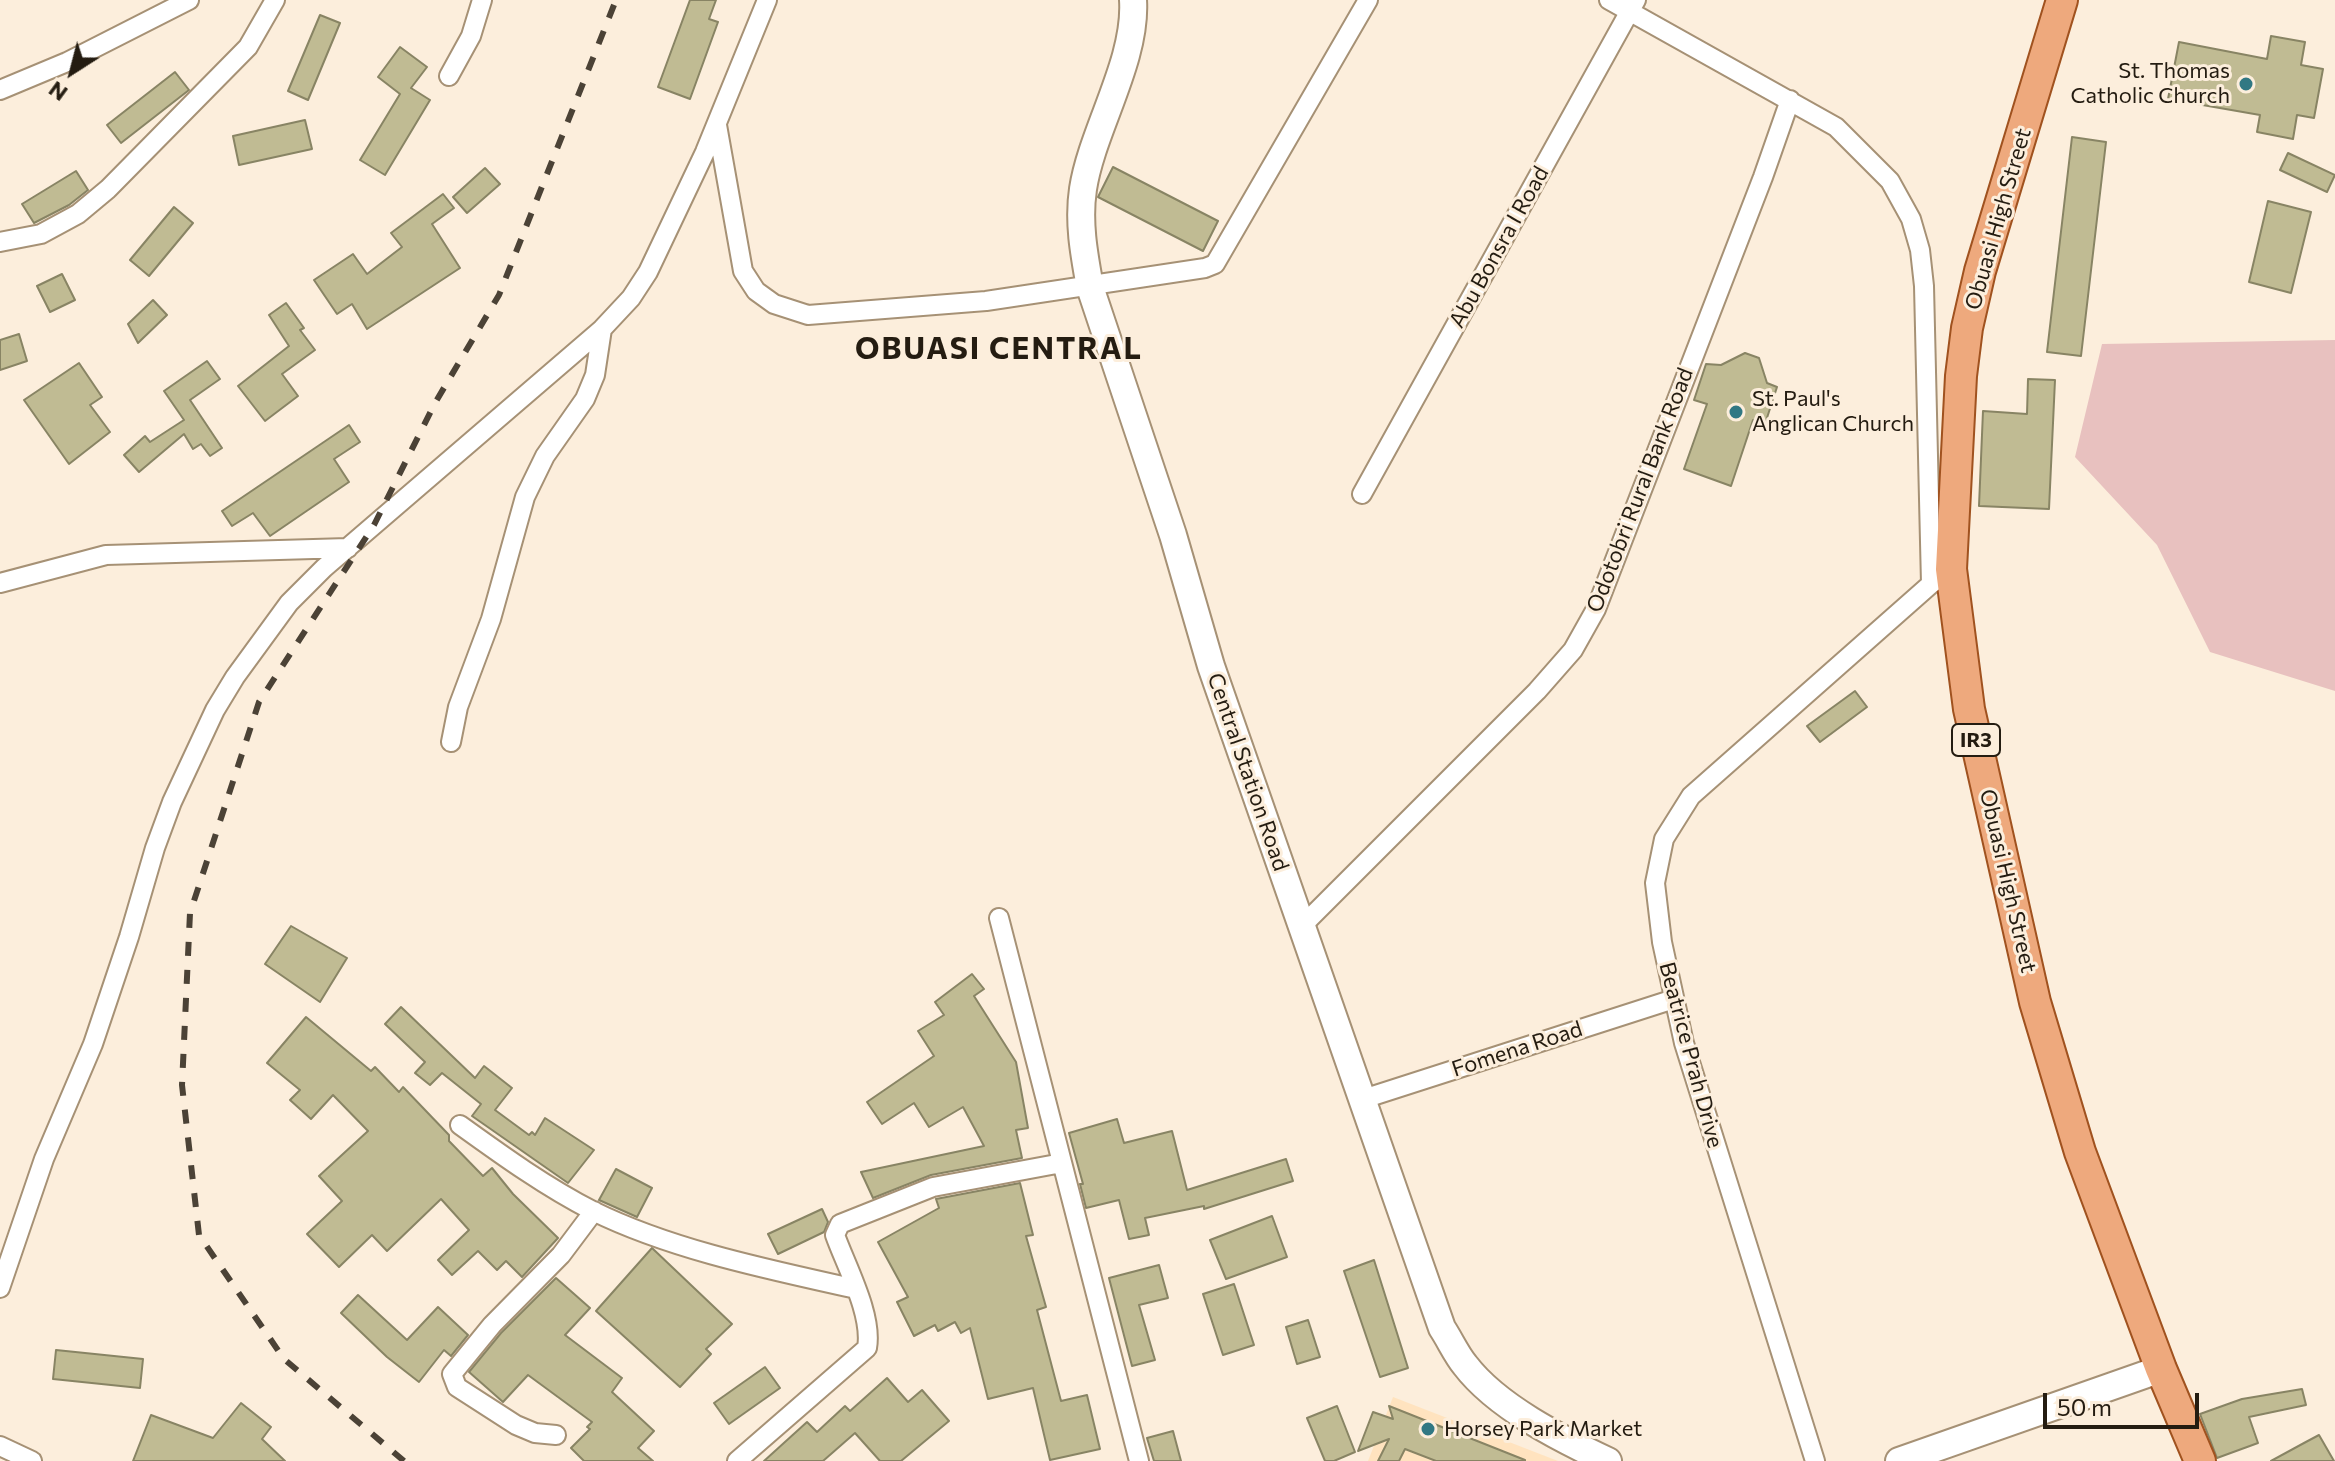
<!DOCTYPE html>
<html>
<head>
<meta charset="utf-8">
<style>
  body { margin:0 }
  #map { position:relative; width:2335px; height:1461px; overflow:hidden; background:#fceedc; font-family:Commissioner,sans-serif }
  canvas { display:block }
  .north { position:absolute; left:32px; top:32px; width:80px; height:80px; -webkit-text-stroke:6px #fceedc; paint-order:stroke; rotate:216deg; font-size:22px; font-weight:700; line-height:32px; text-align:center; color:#241c11 }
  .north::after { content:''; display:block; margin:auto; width:28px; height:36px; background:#241c11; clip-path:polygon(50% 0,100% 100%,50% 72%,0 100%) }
  .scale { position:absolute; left:2043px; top:1393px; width:156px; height:36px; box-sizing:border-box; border:4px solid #241c11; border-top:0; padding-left:10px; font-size:24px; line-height:28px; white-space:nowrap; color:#241c11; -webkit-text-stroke:6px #fceedc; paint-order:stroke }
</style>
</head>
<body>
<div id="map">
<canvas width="2335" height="1461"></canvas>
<div class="north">N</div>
<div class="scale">50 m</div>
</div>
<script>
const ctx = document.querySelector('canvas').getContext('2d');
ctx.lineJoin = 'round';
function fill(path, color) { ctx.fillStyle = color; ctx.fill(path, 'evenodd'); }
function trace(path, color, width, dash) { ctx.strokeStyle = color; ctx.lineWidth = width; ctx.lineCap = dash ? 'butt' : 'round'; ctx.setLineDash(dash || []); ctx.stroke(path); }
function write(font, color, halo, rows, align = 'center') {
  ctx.font = font + ' Commissioner,sans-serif'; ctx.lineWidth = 6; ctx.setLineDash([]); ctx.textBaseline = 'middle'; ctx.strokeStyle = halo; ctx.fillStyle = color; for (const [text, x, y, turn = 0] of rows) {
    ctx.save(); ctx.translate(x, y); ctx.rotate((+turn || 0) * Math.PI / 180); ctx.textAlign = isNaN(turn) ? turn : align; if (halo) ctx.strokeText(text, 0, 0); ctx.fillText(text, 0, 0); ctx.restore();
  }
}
fill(new Path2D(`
  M1393,1397L1558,1461H1368Z`), '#ffe3bf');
fill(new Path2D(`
  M2335,340V691L2210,652L2157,545L2075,457L2102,344Z`), '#e8c1bf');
const building = new Path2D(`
  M690,0H716L709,19L718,22L690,99L658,87Z
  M320,15L340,23L308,100L288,91Z
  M2271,36L2305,42L2301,65L2323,69L2314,118L2297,115L2293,139L2257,132L2260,115L2168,99L2179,42L2267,59Z
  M400,47L427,67L411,88L430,100L385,175L360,160L400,94L378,77Z
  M175,72L189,90L121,143L107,125Z
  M305,120L312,149L239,165L233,136Z
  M2072,137L2106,142L2081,356L2047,352Z
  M2288,153L2335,175L2327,192L2280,170Z
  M1113,167L1218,221L1203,251L1098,197Z
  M485,168L500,184L467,213L453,197Z
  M76,171L88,190L69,205L34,223L22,204Z
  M443,194L454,208L432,224L460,268L367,329L352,304L337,314L314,280L353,254L367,274L402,247L391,233Z
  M2268,201L2311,212L2291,293L2249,282Z
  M174,207L193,223L149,276L130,260Z
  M62,274L75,300L50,312L37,286Z
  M153,300L167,315L138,343L128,324Z
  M286,303L304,328L300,330L315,350L282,374L298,396L265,421L238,386L289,346L269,315Z
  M19,334L27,361L0,370V340Z
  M1745,353L1759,358L1767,383L1777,387L1765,424L1753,420L1731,486L1684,469L1707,404L1694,400L1706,364L1721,365Z
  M207,361L220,379L190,400L222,448L210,456L201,444L193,449L184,434L139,472L124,455L145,436L150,442L184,420L164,391Z
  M79,363L102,397L90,405L110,432L69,464L24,400Z
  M2028,379L2055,380L2049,509L1979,506L1983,411L2027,414Z
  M349,425L360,442L334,459L349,482L270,536L253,513L232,526L222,511Z
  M1855,691L1867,707L1820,742L1807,726Z
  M291,926L347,958L320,1002L265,964Z
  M972,974L984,989L974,996L1016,1062L1028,1128L1016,1130L1022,1158L931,1175L873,1198L861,1172L984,1146L963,1107L929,1127L914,1103L882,1124L867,1102L934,1056L918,1031L944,1015L935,1002Z
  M401,1007L475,1078L484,1066L512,1088L495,1110L529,1135L532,1132L535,1135L545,1118L594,1150L568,1183L472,1116L481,1104L442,1073L430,1085L415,1073L425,1062L385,1024Z
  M306,1017L371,1071L375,1067L399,1092L403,1087L449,1135V1141L483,1176L492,1168L513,1194L558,1238L522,1277L506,1261L497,1270L478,1251L452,1275L438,1260L469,1230L441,1199L387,1251L372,1235L339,1267L307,1234L342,1201L319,1176L368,1131L333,1095L311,1119L290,1100L300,1090L267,1063Z
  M1117,1119L1124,1143L1172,1131L1187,1190L1286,1159L1293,1181L1204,1209V1206L1145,1218L1149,1235L1129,1239L1119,1200L1086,1208L1080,1184H1083L1069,1133Z
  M616,1169L652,1188L637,1217L599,1200Z
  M1020,1183L1033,1235L1026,1236L1046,1307L1037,1310L1061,1401L1087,1395L1100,1449L1050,1460L1033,1388L988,1399L970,1328L961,1333L955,1322L938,1331L935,1325L914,1336L897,1302L908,1297L878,1242L939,1208L936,1199Z
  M822,1209L828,1222L824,1232L778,1254L768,1234Z
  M1272,1216L1287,1257L1226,1279L1210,1240Z
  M652,1248L732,1324L706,1349L711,1354L680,1387L596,1311Z
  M1374,1260L1408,1368L1380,1377L1344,1271Z
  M1159,1265L1168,1298L1139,1305L1155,1360L1132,1366L1109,1278Z
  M556,1278L590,1308L565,1335L622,1378L612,1392L654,1431L638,1448L653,1461H584L571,1448L590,1429L587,1427L592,1422L528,1375L503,1402L469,1372L501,1333Z
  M1234,1284L1254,1345L1223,1355L1203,1294Z
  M358,1295L407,1340L438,1307L468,1335L451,1356L444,1350L419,1382L387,1357L341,1313Z
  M1308,1320L1320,1357L1297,1364L1286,1327Z
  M56,1350L143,1359L140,1388L53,1379Z
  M765,1367L780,1388L729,1424L714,1403Z
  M887,1378L908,1402L922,1390L949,1421L901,1461H880L855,1433L823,1461H764L807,1422L817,1432L845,1406L850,1411Z
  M2302,1389L2306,1405L2249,1417L2258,1443L2217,1458L2200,1414L2242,1399Z
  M241,1403L271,1427L262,1439L285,1461H133L151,1415L213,1438Z
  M1337,1406L1355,1452L1334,1461H1325L1307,1418Z
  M1389,1406L1525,1460V1461H1436L1405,1449L1399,1461H1378L1389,1439L1358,1451L1373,1412L1393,1419Z
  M1173,1431L1181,1461H1154L1147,1438Z
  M2319,1435L2334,1461H2271L2304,1443Z`);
fill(building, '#c0bb93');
trace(building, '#888464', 2);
const street = new Path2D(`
  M1609,0L1836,127L1890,181L1911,219L1920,250L1924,286L1931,584
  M449,76L471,36L482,0
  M0,90L67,62L189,0
  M717,125L743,271L756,291L774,304L808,315L986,301L1205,268L1215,264L1368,0
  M0,242L41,234L78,214L108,189L248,47L275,0
  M1362,494L1636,0
  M0,583L106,555L348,548
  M451,742L458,707L491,619L525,497L545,456L585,399L595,375L602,329
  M999,918L1139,1461
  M1301,927L1537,691L1573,650L1596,609L1763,177L1790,100
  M1360,1100L1674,999
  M460,1125C503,1156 546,1187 593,1211C672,1250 771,1270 856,1289
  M0,1288L44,1159L93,1044L129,937L155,848L172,802L215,710L235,677L289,603L324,568L602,329L631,298L648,272L705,152L767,0
  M556,1435L535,1433L516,1425L457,1387L452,1374L492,1325L561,1255L594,1211
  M0,1446L32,1461
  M737,1461L867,1348C873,1315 846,1266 835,1235L840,1224L933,1187L1062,1163
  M1815,1461L1684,1043L1662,942L1655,883L1664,839L1691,796L1931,584L1951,569`);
const secondary = new Path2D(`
  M1133,0C1137,61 1092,130 1083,189C1078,222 1084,254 1090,287L1173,535L1211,666L1442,1328C1450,1340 1456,1354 1465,1365C1497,1407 1561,1439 1608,1461
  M1899,1461L2161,1369`);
const primary = new Path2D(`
  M2062,0L1980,271L1967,328L1961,376L1951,569L1969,709L2035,1002L2080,1152L2161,1369L2200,1461`);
trace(street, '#a69175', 22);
trace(secondary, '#a69175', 30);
trace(primary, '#a0521f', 34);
trace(street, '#fff', 18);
trace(secondary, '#fff', 26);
trace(primary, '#eea97d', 30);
trace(new Path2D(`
  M404,1461L284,1359L199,1235L182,1085L190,913L259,702L374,525L435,403L499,295L616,0`), '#4b4236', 6, [14, 14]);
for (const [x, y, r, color] of [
  [2246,84,8,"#317883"],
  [1736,412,8,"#317883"],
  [1428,1429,8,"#317883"]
]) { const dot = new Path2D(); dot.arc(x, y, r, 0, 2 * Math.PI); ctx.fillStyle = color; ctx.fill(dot); trace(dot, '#fceedc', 3); }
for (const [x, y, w] of [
  [1976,740,48]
]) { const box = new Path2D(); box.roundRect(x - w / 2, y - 16, w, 32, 6); ctx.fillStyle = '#fceedc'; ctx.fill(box); trace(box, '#241c11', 2); }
write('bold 20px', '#241c11', null, [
  ["IR3",1976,740]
]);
write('22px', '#241c11', '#fceedc', [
  ["St. Thomas",2230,71,"right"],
  ["Catholic Church",2230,96,"right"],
  ["St. Paul's",1752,399],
  ["Anglican Church",1752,424],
  ["Horsey Park Market",1444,1429]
], 'left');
write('22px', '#241c11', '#fceedc', [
  ["Obuasi High Street",1998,219,-74],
  ["Abu Bonsra I Road",1499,247,-61],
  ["Odotobri Rural Bank Road",1640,490,-69],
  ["Central Station Road",1248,772,71],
  ["Obuasi High Street",2008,881,77],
  ["Fomena Road",1517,1049,-18],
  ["Beatrice Prah Drive",1691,1055,75]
]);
ctx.letterSpacing = '2px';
write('bold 30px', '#241c11', '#fceedc', [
  ["OBUASI CENTRAL",999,349]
]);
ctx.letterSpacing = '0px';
</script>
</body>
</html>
